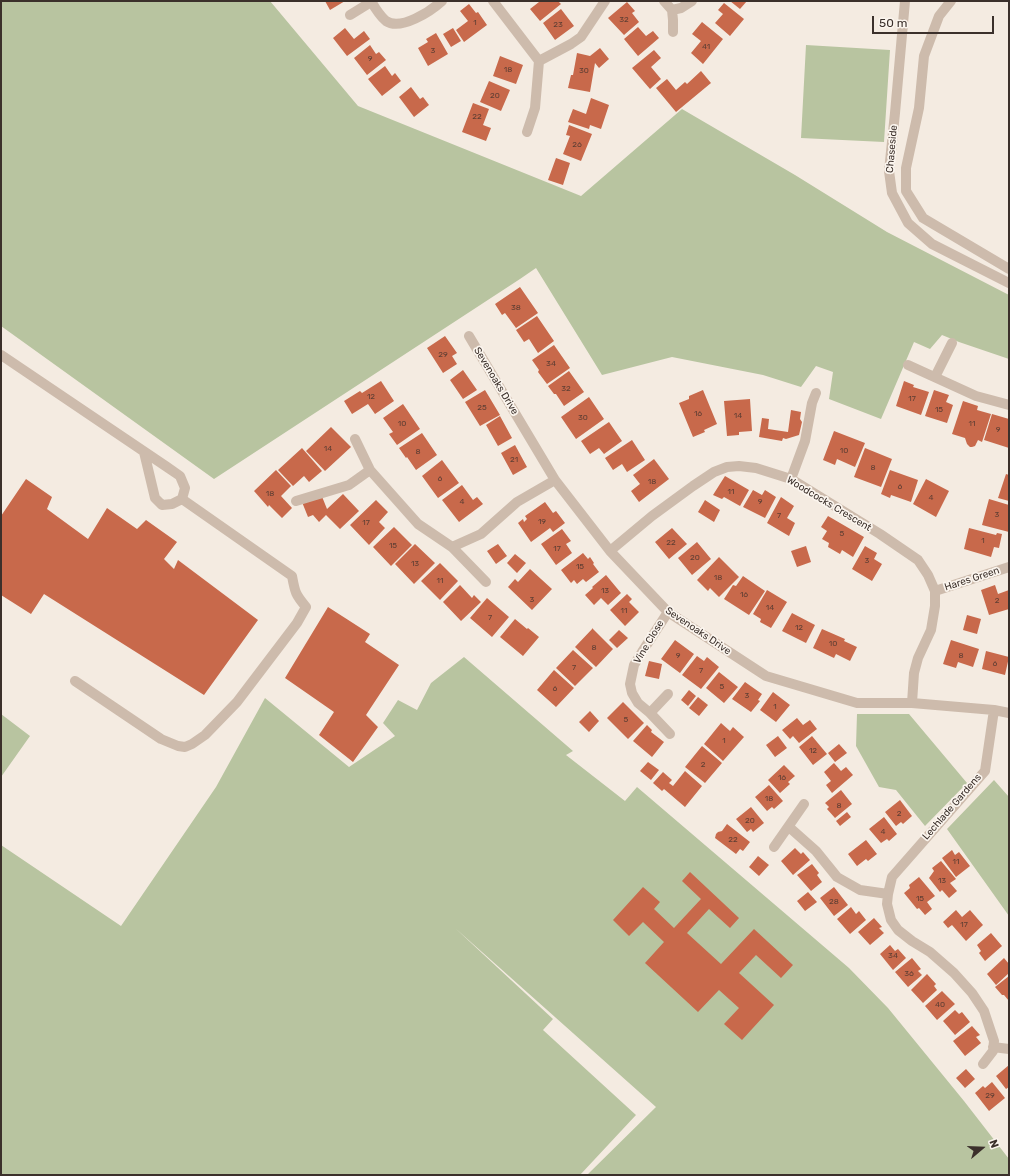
<!DOCTYPE html>
<html>
<head>
<meta charset="utf-8">
<style>
  body { margin:0 }
  #map { position:relative; width:1010px; height:1176px; overflow:hidden; background:#f4ebe1; font-family:Rubik,sans-serif }
  canvas { display:block }
  .frame { position:absolute; inset:0; border:2px solid #3b302b; pointer-events:none }
  .north { position:absolute; left:962px; top:1128px; width:40px; height:40px; -webkit-text-stroke:3px #fbf5ee; paint-order:stroke; rotate:71deg; font-size:11px; font-weight:700; line-height:16px; text-align:center; color:#3b302b }
  .north::after { content:''; display:block; margin:auto; width:14px; height:18px; background:#3b302b; clip-path:polygon(50% 0,100% 100%,50% 72%,0 100%) }
  .scale { position:absolute; left:872px; top:16px; width:122px; height:18px; box-sizing:border-box; border:2px solid #3b302b; border-top:0; padding-left:5px; font-size:12px; line-height:14px; white-space:nowrap; color:#3b302b; -webkit-text-stroke:3px #fbf5ee; paint-order:stroke }
</style>
</head>
<body>
<div id="map">
<canvas width="1010" height="1176"></canvas>
<div class="frame"></div>
<div class="north">N</div>
<div class="scale">50 m</div>
</div>
<script>
const ctx = document.querySelector('canvas').getContext('2d');
ctx.lineJoin = 'round';
function fill(path, color) { ctx.fillStyle = color; ctx.fill(path, 'evenodd'); }
function trace(path, color, width, dash) { ctx.strokeStyle = color; ctx.lineWidth = width; ctx.lineCap = dash ? 'butt' : 'round'; ctx.setLineDash(dash || []); ctx.stroke(path); }
function write(font, color, halo, rows, align = 'center') {
  ctx.font = font + ' Rubik,sans-serif'; ctx.lineWidth = 3.5; ctx.setLineDash([]); ctx.textBaseline = 'middle'; ctx.strokeStyle = halo; ctx.fillStyle = color; for (const [text, x, y, turn = 0] of rows) {
    ctx.save(); ctx.translate(x, y); ctx.rotate((+turn || 0) * Math.PI / 180); ctx.textAlign = isNaN(turn) ? turn : align; if (halo) ctx.strokeText(text, 0, 0); ctx.fillText(text, 0, 0); ctx.restore();
  }
}
fill(new Path2D(`
  M1,1H270L358,106L581,196L682,109L795,175L887,232L1009,295V359L959,342L942,335L930,349L914,342L881,419L829,399L833,372L816,366L801,387L763,375L672,357L602,375L536,268L520,279L214,479L1,326Z
  M806,45L890,50L884,142L801,138Z
  M464,657L573,751L566,755L625,801L637,787L849,968L888,1008L964,1101L1009,1159V1175H587L656,1107L455,928L553,1019L543,1030L636,1115L580,1175H1V845L121,926L216,787L265,698L349,767L395,736L383,723L398,700L417,710L431,683Z
  M1,714L30,736L1,777Z
  M857,714H909L967,783L925,826L896,790L879,787L856,746Z
  M994,780L1009,797V916L947,829Z`), '#b8c4a0');
fill(new Path2D(`
  M325,1H345L330,10Z
  M538,1H558L561,4L540,21L530,9L539,2Z
  M730,1H747L740,9Z
  M627,2L635,11L632,13L639,22L624,35L608,18Z
  M724,3L744,19L730,36L715,23L723,14L718,10Z
  M469,4L476,13L478,12L487,25L464,42L456,30L468,21L460,11Z
  M561,9L574,26L555,40L543,23Z
  M702,22L723,39L703,64L691,53L701,41L692,34Z
  M638,27L646,36L653,31L659,38L638,56L624,39Z
  M345,28L354,39L364,31L370,39L347,56L333,38Z
  M453,28L461,41L451,47L443,34Z
  M436,33L448,54L428,66L418,48L428,42L426,39Z
  M370,45L376,54L379,52L386,60L367,75L354,58Z
  M600,48L609,59L599,68L595,63L590,92L568,88L571,75H573L577,53L590,56Z
  M654,50L661,58L651,67L661,79L650,89L632,68Z
  M500,56L523,65L516,84L493,76Z
  M385,66L392,76L395,73L401,81L382,96L368,79Z
  M701,71L711,83L676,112L656,88L667,79L676,90L685,82L687,84Z
  M489,81L510,90L501,111L480,102Z
  M411,87L420,99L423,97L429,105L414,117L399,97Z
  M591,98L609,105L601,129L590,125L589,129L568,122L573,109L586,114Z
  M473,103L489,109L483,125L491,128L486,141L462,132Z
  M569,125L592,134L581,161L563,154L570,136L566,135Z
  M556,158L570,163L563,185L548,180Z
  M520,287L538,313L516,328L505,313L502,315L495,304Z
  M537,316L554,341L538,353L529,339L524,342L516,330Z
  M445,336L457,353L452,356L457,364L443,373L427,348Z
  M554,345L570,368L547,384L538,372L539,370L532,360Z
  M463,370L477,390L463,399L450,380Z
  M569,371L584,392L564,406L556,394H554L548,386Z
  M381,381L394,401L375,414L368,404L352,414L344,401L360,391L362,393Z
  M904,381L914,385L913,387L929,392L921,415L896,406Z
  M485,390L500,415L480,426L465,402Z
  M703,390L717,424L704,430L705,432L693,437L679,403L689,399V396Z
  M934,390L949,395L946,402L953,405L947,423L925,416Z
  M589,397L604,419L576,439L561,417Z
  M750,399L752,431L739,432V435L727,436L724,401Z
  M963,401L978,406L977,410L991,414L982,442L978,440L975,446L972,447H970L967,444L965,438L952,434Z
  M403,404L420,429L397,445L389,434L393,432L383,418Z
  M791,410L801,412L800,419L802,422L799,435L786,439L783,438L782,441L759,437L762,418L769,419L768,429L788,432Z
  M992,414L1009,419V448L984,440Z
  M500,416L512,438L498,446L486,425Z
  M609,422L622,441L604,454L599,448L590,454L581,441Z
  M331,427L351,447L325,471L306,451Z
  M834,431L865,443L855,467L837,459L835,465L823,460Z
  M422,433L437,455L416,470L407,457L406,458L399,448Z
  M632,440L645,460L627,472L622,464L613,470L605,458Z
  M515,445L527,467L513,475L501,453Z
  M302,448L322,471L309,482L304,476L293,486L278,470Z
  M865,448L892,459L881,487L854,477Z
  M654,459L669,479L639,502L631,491L640,484L633,475Z
  M442,460L459,483L438,498L422,476Z
  M276,470L291,486L281,496L292,508L282,518L269,505L268,507L254,491Z
  M890,470L918,480L911,502L891,495L890,498L881,494Z
  M1006,474L1009,475V501L998,498Z
  M725,476L749,490L740,506L724,497L722,499L713,495Z
  M26,479L52,497L47,509L88,539L107,508L137,529L146,520L177,542L164,559L174,569L178,560L258,620L204,695L44,594L31,614L1,595V516Z
  M926,479L949,491L936,517L913,504Z
  M462,485L473,500L477,497L483,504L459,522L442,500Z
  M753,490L762,495L765,490L776,497L765,518L743,507Z
  M321,494L327,509L343,494L359,511L340,529L326,515L319,522L313,515L308,517L302,502Z
  M781,497L794,506L787,518L795,523L789,536L767,523Z
  M989,499L1009,505V532L982,525Z
  M376,500L388,512L379,522L385,528L369,545L350,525Z
  M705,500L720,510L714,522L698,512Z
  M545,502L553,513L556,511L565,523L553,532L550,528L531,542L518,523L523,519L524,522L527,519L525,516Z
  M828,516L864,537L853,557L842,550L840,554L828,547L829,543L822,539L827,531L821,527Z
  M394,527L412,545L391,566L373,547Z
  M672,528L687,544L669,559L655,542Z
  M969,528L996,535L997,533L1002,534L999,548L994,547L991,557L964,549Z
  M562,529L571,541L566,544L572,553L556,565L541,544Z
  M697,542L711,559L692,575L678,558Z
  M415,544L435,563L414,584L395,564Z
  M498,544L507,556L496,564L487,551Z
  M806,546L811,562L797,567L791,551Z
  M865,546L877,553L874,559L882,564L872,581L852,569Z
  M583,553L588,559L590,557L594,563L593,564L599,572L586,582L583,579L577,584L574,580L571,583L561,570Z
  M515,554L526,563L517,573L507,563Z
  M719,557L739,577L719,597L710,588L708,591L697,580Z
  M440,563L458,581L440,600L421,581Z
  M530,569L552,589L532,610L508,587L515,579L518,582Z
  M606,575L621,593L608,605L601,598L594,605L585,595L593,588L592,587Z
  M743,576L765,591L749,615L724,599L733,585L736,586Z
  M460,585L472,598L474,595L481,602L461,621L443,602Z
  M995,585L998,594L1009,590V609L989,615L981,590Z
  M767,590L787,602L771,628L760,622L761,619L753,614Z
  M627,594L632,599L629,602L639,612L625,626L610,610Z
  M487,598L509,617L492,637L470,618Z
  M328,607L370,634L365,642L399,665L366,715L378,727L353,762L319,735L334,712L285,678Z
  M792,613L815,625L806,643L782,631Z
  M967,615L981,619L977,634L963,630Z
  M515,619L527,629L528,628L539,637L523,656L500,637Z
  M593,628V629L613,649L596,667L575,647Z
  M822,629L845,639L844,641L857,647L850,661L836,654L834,658L813,648Z
  M619,630L628,638L617,648L609,640Z
  M675,640L694,654L680,673L661,659Z
  M951,640L979,649L973,667L958,662L956,668L943,664Z
  M573,650L593,668L575,686L556,668Z
  M986,651L1009,657L1005,675L982,669Z
  M697,656L704,661L707,657L719,667L701,689L682,675Z
  M649,661L662,664L659,679L645,676Z
  M554,670L574,688L556,707L537,690Z
  M719,672L738,687L724,703L706,688Z
  M745,682L762,694L758,700L760,701L751,712L732,699Z
  M689,690L696,696L688,706L681,700Z
  M773,692L790,705L776,722L760,710Z
  M698,697L708,705L699,716L689,708Z
  M623,702L644,723L628,739L607,718Z
  M590,711L599,721L589,732L579,722Z
  M797,718L803,725L810,720L817,729L799,743L793,736L790,739L782,730Z
  M721,723L730,731L733,727L744,737L723,761L704,744Z
  M647,725L652,730L651,732L664,742L652,757L633,741Z
  M778,736L787,748L775,757L766,745Z
  M812,736L827,754L813,765L799,747Z
  M839,744L847,753L835,762L828,753Z
  M702,746L722,763L705,783L685,767Z
  M648,762L659,770L651,780L640,771Z
  M834,763L841,771L846,767L853,775L832,793L826,785L831,781L824,772Z
  M784,765L795,776L788,782L790,784L780,793L768,780Z
  M685,771L702,786L685,807L664,789L662,791L653,783L663,772L672,780L669,783L673,786Z
  M769,785L783,801L774,809L772,807L767,811L755,797Z
  M841,790L852,804L835,818L827,809L829,807L825,803Z
  M900,800L912,816L903,824L901,822L896,826L885,812Z
  M751,807L764,823L753,832L751,829L747,832L736,819Z
  M847,812L851,817L840,826L836,821Z
  M884,817L897,834L889,841L887,839L881,843L869,829Z
  M727,824L750,842L743,851L740,849L736,854L715,838L716,834L718,832L722,831Z
  M866,840L877,854L868,861L866,859L857,866L848,854Z
  M795,848L801,854L803,852L810,860L793,875L781,861Z
  M952,850L955,855L959,852L970,866L956,877L942,858Z
  M758,856L769,865L759,876L749,867Z
  M941,861L956,879L950,883L957,891L949,898L942,890L940,892L929,878L934,871L932,868Z
  M812,864L819,873L817,875L822,882L811,891L797,875Z
  M690,872L739,918L730,928L709,909L687,933L721,964L754,929L793,965L781,978L756,955L739,973L774,1005L742,1040L724,1024L739,1008L719,990L698,1012L645,963L664,942L643,922L629,936L613,920L643,887L660,902L654,909L674,928L701,899L682,881Z
  M919,877L935,896L927,902L932,909L925,915L919,908L917,909L904,893L910,888L909,885Z
  M834,887L848,905L834,916L820,898Z
  M808,892L817,902L805,911L797,901Z
  M851,907L856,914L859,911L866,920L850,934L837,919Z
  M956,910L962,917L970,910L983,925L966,941L952,925L948,928L943,922Z
  M874,918L882,927L879,928L884,933L870,945L858,932Z
  M991,933L1002,946L985,961L979,953L981,951L977,945Z
  M890,945L895,951L898,949L906,958L893,970L880,954Z
  M912,958L921,969L918,971L922,975L908,987L895,972Z
  M1004,958L1009,964V973L996,985L987,974Z
  M927,974L936,984L934,986L937,990L923,1003L911,990Z
  M1009,976V1001L1004,995H1002L995,987Z
  M942,991L955,1004L937,1020L925,1006Z
  M955,1010L959,1014L962,1012L970,1022L955,1035L943,1021Z
  M972,1026L980,1035L976,1037L981,1043L965,1056L953,1041Z
  M1009,1065V1087L1006,1089L996,1076Z
  M966,1069L975,1079L965,1088L956,1078Z
  M992,1082L1005,1098L989,1111L975,1093L983,1086L985,1088Z`), '#c8694b');
trace(new Path2D(`
  M371,1C375,8 380,16 386,21C401,31 431,11 442,1
  M493,1L539,61L535,108L527,132
  M664,1L672,10L681,8L692,1
  M905,1L895,113L889,171L892,193L908,223L932,244L1009,283
  M951,1L939,16L924,56L919,108L906,168V191L923,218L1009,269
  M672,10L673,20V32
  M350,15L371,2
  M539,61L571,44L581,37L605,1
  M469,336L555,480L610,551L668,612L766,676L857,703H912L994,710L1009,713
  M1,355L167,467L180,476L185,488L182,499L172,504L162,505L155,498L144,452
  M908,365L976,396L1009,405
  M935,377L952,343
  M355,439L370,470L418,524L452,547L481,534L517,502L555,480
  M791,479L805,441L812,403L816,393
  M296,501L349,485L370,470
  M452,547L486,582
  M610,551L652,516L693,486L714,472L727,467L739,466L756,468L791,479L880,534L918,560L928,575L935,591V606L931,630L918,658L914,673L912,703
  M935,591L1009,567
  M668,612L642,652L634,665L630,684L632,693L638,703L650,713L670,734
  M75,681L161,739L178,746L185,747L192,744L205,735L237,702L297,623L306,607C295,594 295,592 292,576L182,499
  M650,713L668,694
  M789,827L816,851L837,877L860,890L888,894L887,904L891,920L898,930L912,941L930,952L954,973L972,993L984,1011L994,1041L993,1051L983,1064
  M774,847L804,804
  M888,894L892,877L985,771L994,710
  M993,1047L1009,1049`), '#cdbbac', 10);
write('8px', '#5e3e33', null, [
  ["32",624,20],
  ["1",475,23],
  ["23",558,25],
  ["41",706,47],
  ["3",433,51],
  ["9",370,59],
  ["18",508,70],
  ["30",584,71],
  ["20",495,96],
  ["22",477,117],
  ["26",577,145],
  ["38",516,308],
  ["29",443,355],
  ["34",551,364],
  ["32",566,389],
  ["12",371,397],
  ["17",912,399],
  ["25",482,408],
  ["15",939,410],
  ["16",698,414],
  ["14",738,416],
  ["30",583,418],
  ["10",402,424],
  ["11",972,424],
  ["9",998,430],
  ["14",328,449],
  ["10",844,451],
  ["8",418,452],
  ["21",514,460],
  ["8",873,468],
  ["6",440,479],
  ["18",652,482],
  ["6",900,487],
  ["11",731,492],
  ["18",270,494],
  ["4",931,498],
  ["4",462,502],
  ["9",760,502],
  ["3",997,515],
  ["7",779,516],
  ["19",542,522],
  ["17",366,523],
  ["5",842,534],
  ["1",983,541],
  ["22",671,543],
  ["15",393,546],
  ["17",557,549],
  ["20",695,558],
  ["3",867,561],
  ["13",415,564],
  ["15",580,567],
  ["18",718,578],
  ["11",440,581],
  ["13",605,591],
  ["16",744,595],
  ["3",532,600],
  ["2",997,601],
  ["14",770,608],
  ["11",624,611],
  ["7",490,618],
  ["12",799,628],
  ["10",833,644],
  ["8",594,648],
  ["9",678,656],
  ["8",961,656],
  ["6",995,664],
  ["7",574,668],
  ["7",701,671],
  ["5",722,687],
  ["6",555,689],
  ["3",747,696],
  ["1",775,707],
  ["5",626,720],
  ["1",724,741],
  ["12",813,751],
  ["2",703,765],
  ["16",782,778],
  ["18",769,799],
  ["8",839,806],
  ["2",899,814],
  ["20",750,821],
  ["4",883,832],
  ["22",733,840],
  ["11",956,862],
  ["13",942,881],
  ["15",920,899],
  ["28",834,902],
  ["17",964,925],
  ["34",893,956],
  ["36",909,974],
  ["40",940,1005],
  ["29",990,1096]
]);
write('10px', '#3b302b', '#fbf5ee', [
  ["Chaseside",892,149,-85],
  ["Sevenoaks Drive",496,381,59],
  ["Woodcocks Crescent",829,504,31],
  ["Hares Green",972,579,-18],
  ["Sevenoaks Drive",698,631,34],
  ["Vine Close",649,642,-59],
  ["Lechlade Gardens",952,807,-49]
]);
</script>
</body>
</html>
